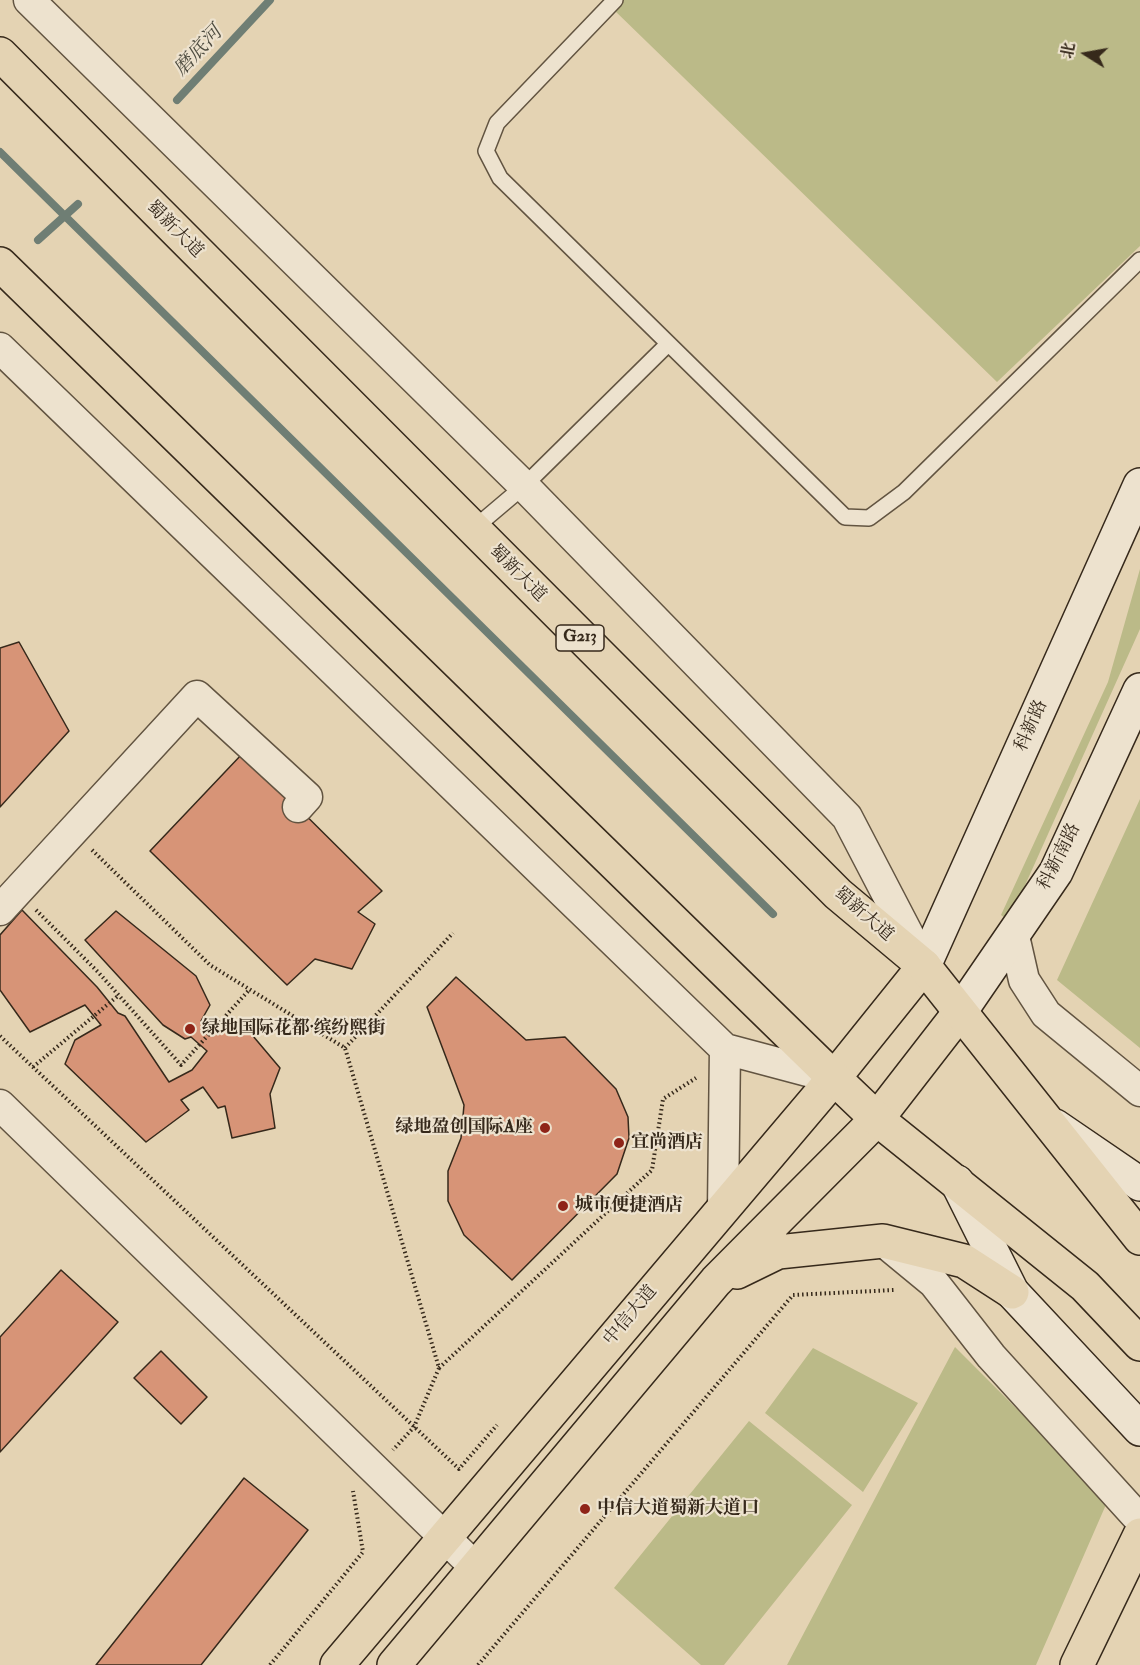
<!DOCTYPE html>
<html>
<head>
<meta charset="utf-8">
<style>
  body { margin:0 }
  #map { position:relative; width:1140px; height:1665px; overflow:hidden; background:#e4d3b3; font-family:"IM FELL Double Pica","Noto Serif SC",serif }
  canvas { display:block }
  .north { position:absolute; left:1056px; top:24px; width:60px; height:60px; -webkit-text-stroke:4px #ede2ce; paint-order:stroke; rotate:281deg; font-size:16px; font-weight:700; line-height:24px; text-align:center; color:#36291b }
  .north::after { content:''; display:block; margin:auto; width:21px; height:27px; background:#36291b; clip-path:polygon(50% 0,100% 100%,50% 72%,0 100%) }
</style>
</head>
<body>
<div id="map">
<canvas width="1140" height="1665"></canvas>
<div class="north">北</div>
</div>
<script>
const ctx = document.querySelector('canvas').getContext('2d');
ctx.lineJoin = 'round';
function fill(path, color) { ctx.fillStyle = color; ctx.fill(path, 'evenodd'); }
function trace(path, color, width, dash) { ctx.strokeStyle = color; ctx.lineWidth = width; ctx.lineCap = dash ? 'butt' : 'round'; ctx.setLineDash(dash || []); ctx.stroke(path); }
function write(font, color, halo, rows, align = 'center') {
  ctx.font = font + ' "IM FELL Double Pica","Noto Serif SC",serif'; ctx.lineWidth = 4.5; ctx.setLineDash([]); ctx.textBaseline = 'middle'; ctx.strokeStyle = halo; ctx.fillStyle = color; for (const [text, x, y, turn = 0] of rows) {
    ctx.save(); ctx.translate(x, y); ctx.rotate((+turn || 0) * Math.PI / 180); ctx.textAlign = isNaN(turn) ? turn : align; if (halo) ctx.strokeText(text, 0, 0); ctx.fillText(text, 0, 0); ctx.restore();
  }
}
fill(new Path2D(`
  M621,0H1140V246L997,382L613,9Z
  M1140,569V629L1009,921L1001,915L1108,682Z
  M1140,799V1048L1057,980Z
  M955,1347L1108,1500L1036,1665H787Z
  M813,1348L918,1403L863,1492L765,1413Z
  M749,1421L852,1505L724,1665H701L614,1588Z`), '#bbba88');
trace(new Path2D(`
  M177,100L270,0
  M0,152L773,914
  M38,240L78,204`), '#6f7e74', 8);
const building = new Path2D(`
  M19,642L69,731L0,807V648Z
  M243,753L382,891L358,912L375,924L352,969L315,959L287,985L150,851Z
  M22,910L97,987L118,1013L125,1016L169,1082L192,1070L207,1051L191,1037L185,1039L163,1025L85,940L116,911L196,976L210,1005L201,1021L218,1034L242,1023L280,1068L270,1094L275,1128L232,1138L225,1106L218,1108L203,1087L181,1100L189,1110L146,1142L65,1064L75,1040L101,1025L85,1005L30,1032L0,990V935Z
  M456,977L526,1040L565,1037L616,1089L628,1117L629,1138L617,1174L512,1280L464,1235L448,1201V1171L461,1138L464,1105L427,1007Z
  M61,1270L118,1322L0,1452V1337Z
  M161,1351L207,1397L181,1424L134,1378Z
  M244,1478L308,1530L201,1665H96Z`);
fill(building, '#d79477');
trace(building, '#36291b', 1.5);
const lane = new Path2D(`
  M615,0L497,123L486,151L500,178L845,517L869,518L904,492L1140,260
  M472,530L524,486L668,344`);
const street = new Path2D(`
  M29,0L524,486L847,817L923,963
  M0,348L725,1049L834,1078
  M0,910L197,696L307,797L298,807
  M1014,936L1024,980L1046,1014L1140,1091
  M0,1105L475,1567
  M723,1209L725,1049
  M883,1241L934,1283L991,1356L1140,1520`);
const secondary = new Path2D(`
  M924,966L1140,485
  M960,1012L1056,872L1140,690
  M1055,1126L1140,1184
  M957,1182L1012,1292L1140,1429`);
const primary = new Path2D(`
  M737,1272L778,1252L883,1241L964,1261L1012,1292
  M337,1665L834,1078L924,966
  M394,1665L716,1281L877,1119L960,1012`);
const highway = new Path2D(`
  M0,54L838,894L924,966L1140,1238
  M0,264L834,1078L877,1119L1085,1286L1140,1344
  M1077,1665L1140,1535`);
trace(lane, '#625441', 18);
trace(street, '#625441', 33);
trace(secondary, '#36291b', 36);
trace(primary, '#36291b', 36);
trace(highway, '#36291b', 36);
trace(new Path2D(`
  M92,850L210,965L345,1048L439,1368L414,1427L393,1450
  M36,910L98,972L181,1065L250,989
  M0,1036L459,1469L497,1425
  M345,1048L453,933
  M33,1067L119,995
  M439,1368L652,1170L663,1099L696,1078
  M270,1665L363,1552L353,1491
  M478,1665L793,1295L894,1290`), '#36291b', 4, [1.5, 3]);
trace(lane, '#ede2ce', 15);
trace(street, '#ede2ce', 30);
trace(secondary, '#ede2ce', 33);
trace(primary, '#e4d3b3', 33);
trace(highway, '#e4d3b3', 33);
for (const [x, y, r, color] of [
  [190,1029,6,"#8f2418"],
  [545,1128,6,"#8f2418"],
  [619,1143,6,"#8f2418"],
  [563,1206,6,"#8f2418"],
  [585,1509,6,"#8f2418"]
]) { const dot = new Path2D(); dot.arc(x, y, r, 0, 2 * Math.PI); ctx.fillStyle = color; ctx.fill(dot); trace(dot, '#ede2ce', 2); }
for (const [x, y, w] of [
  [580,638,48]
]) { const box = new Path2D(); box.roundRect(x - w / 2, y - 13, w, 26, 4.5); ctx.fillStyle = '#ede2ce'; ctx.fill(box); trace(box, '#36291b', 1.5); }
write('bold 16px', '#36291b', null, [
  ["G213",580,638]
]);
write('18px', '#36291b', '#ede2ce', [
  ["蜀新大道",174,230,45],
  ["蜀新大道",517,574,45],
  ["科新路",1032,726,-66],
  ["科新南路",1060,857,-63],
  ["蜀新大道",863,915,41],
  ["中信大道",631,1316,-50]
]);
write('bold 18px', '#36291b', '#ede2ce', [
  ["绿地国际花都·缤纷熙街",202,1029],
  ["绿地盈创国际A座",533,1128,"right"],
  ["宜尚酒店",631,1143],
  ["城市便捷酒店",575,1206],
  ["中信大道蜀新大道口",597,1509]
], 'left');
write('italic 20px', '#4e4c40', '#ede2ce', [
  ["磨底河",199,52,-47]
]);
</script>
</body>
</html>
